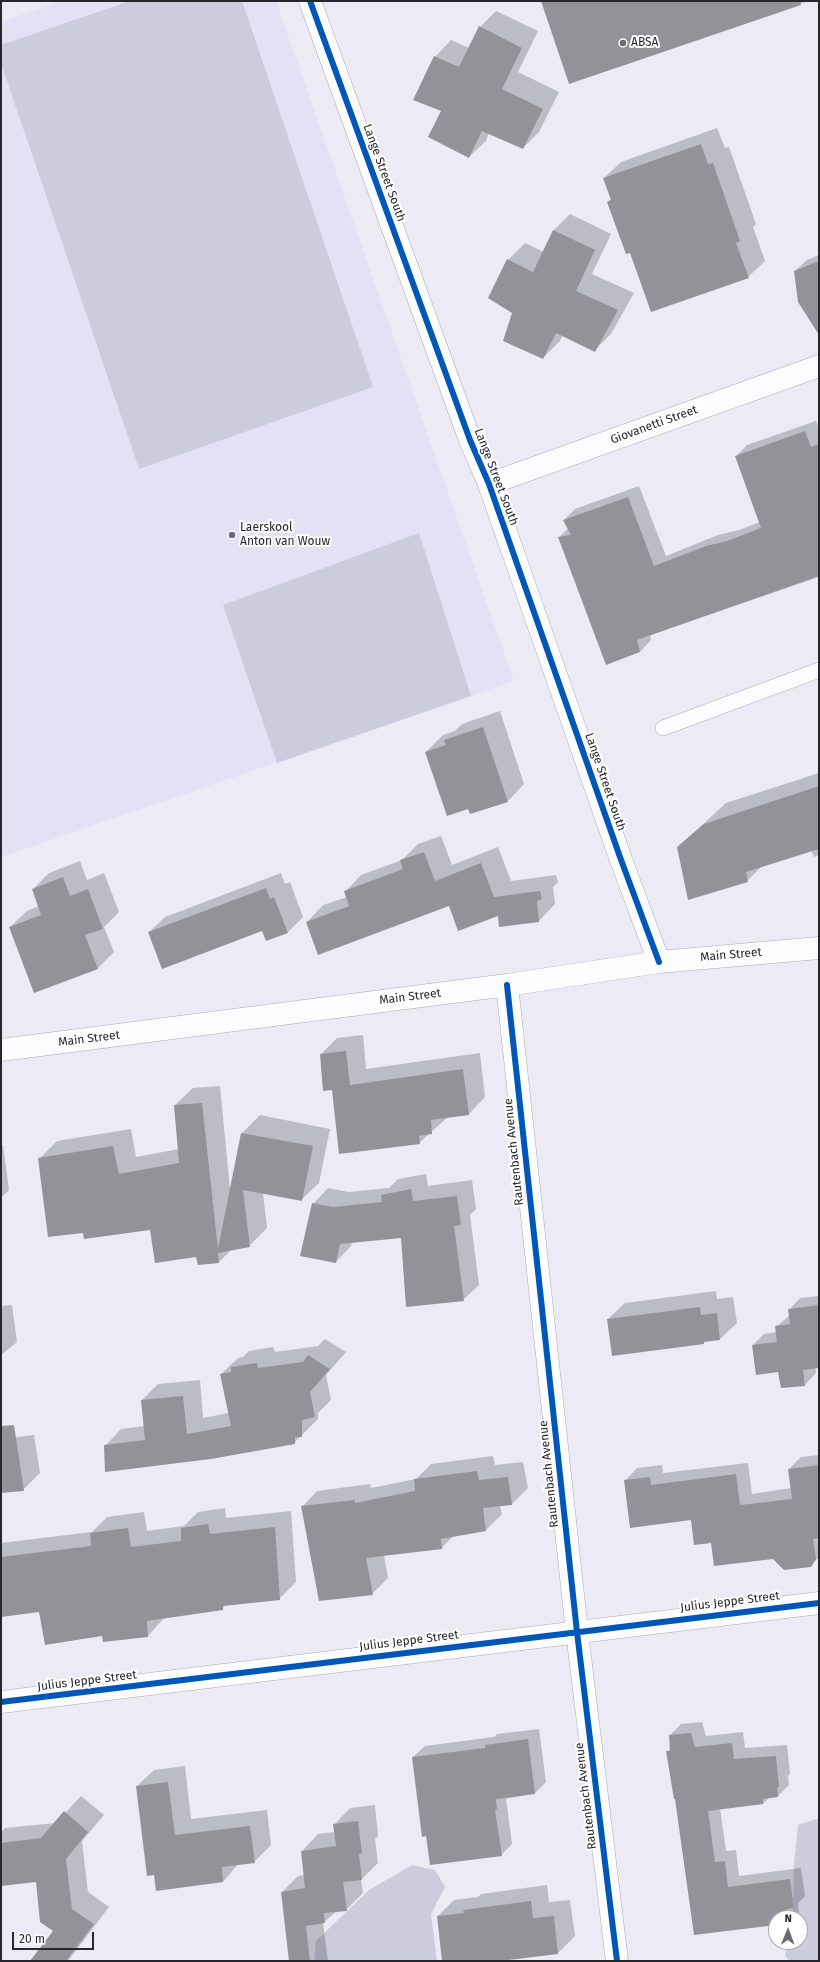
<!DOCTYPE html>
<html>
<head>
<meta charset="utf-8">
<style>
  body { margin:0 }
  #map { position:relative; width:820px; height:1962px; overflow:hidden; background:#ecebf5; font-family:"Fira Sans",sans-serif }
  canvas { display:block }
  .frame { position:absolute; inset:0; border:2px solid #27262d; pointer-events:none }
  .north { position:absolute; left:768px; top:1910px; width:40px; height:40px; box-sizing:border-box; background:#fff; border:1px solid #a9a8ab; border-radius:50%; rotate:1deg; font-size:11px; font-weight:700; line-height:16px; text-align:center; color:#27262d }
  .north::after { content:''; display:block; margin:auto; width:14px; height:18px; background:#6c6b73; clip-path:polygon(50% 0,100% 100%,50% 72%,0 100%) }
  .scale { position:absolute; left:12px; top:1932px; width:82px; height:18px; box-sizing:border-box; border:2px solid #27262d; border-top:0; padding-left:5px; font-size:12px; line-height:14px; white-space:nowrap; color:#27262d; -webkit-text-stroke:3px #fff; paint-order:stroke }
</style>
</head>
<body>
<div id="map">
<canvas width="820" height="1962"></canvas>
<div class="frame"></div>
<div class="north">N</div>
<div class="scale">20 m</div>
</div>
<script>
const ctx = document.querySelector('canvas').getContext('2d');
ctx.lineJoin = 'round';
function fill(path, color) { ctx.fillStyle = color; ctx.fill(path, 'evenodd'); }
function trace(path, color, width, dash) { ctx.strokeStyle = color; ctx.lineWidth = width; ctx.lineCap = dash ? 'butt' : 'round'; ctx.setLineDash(dash || []); ctx.stroke(path); }
function write(font, color, halo, rows, align = 'center') {
  ctx.font = font + ' "Fira Sans",sans-serif'; ctx.lineWidth = 4; ctx.setLineDash([]); ctx.textBaseline = 'middle'; ctx.strokeStyle = halo; ctx.fillStyle = color; for (const [text, x, y, turn = 0] of rows) {
    ctx.save(); ctx.translate(x, y); ctx.rotate((+turn || 0) * Math.PI / 180); ctx.textAlign = isNaN(turn) ? turn : align; if (halo) ctx.strokeText(text, 0, 0); ctx.fillText(text, 0, 0); ctx.restore();
  }
}
fill(new Path2D(`
  M63,1H276L514,681L1,857V22Z`), '#e3e1f3');
fill(new Path2D(`
  M130,1H242L373,387L139,469L1,63V45Z
  M419,533L471,696L277,763L223,605Z
  M816,1819L819,1820V1961H789L785,1955L788,1942H800V1918H793L794,1864L798,1825Z
  M412,1865L435,1870L445,1887L431,1914L437,1961H314L316,1941L369,1890Z`), '#cdccdd');
fill(new Path2D(`
  M542,1H808L570,83Z
  M496,11L538,31L518,72L559,92L539,132L523,148L489,133L486,141L469,157L442,110L435,57L451,40L469,48L480,27Z
  M717,128L725,148L729,147L756,224L753,227L765,261L748,277L631,251L608,202L612,198L604,178L621,162Z
  M570,214L611,234L592,274L634,293L611,334L594,351L563,335L560,341L543,358L513,313L508,260L525,243L544,252L554,230Z
  M819,255V309L795,271L807,260Z
  M816,421L819,427V577L650,635L651,640L640,652L559,537L569,528L564,520L575,509L639,486L666,556L718,535L739,530L760,522L736,456L747,445Z
  M500,711L524,784L508,801L468,808L426,752L443,735L455,731L462,724Z
  M819,773V855L814,857L811,850L762,866L747,881L678,847L726,803Z
  M441,836L452,865L498,847L511,881L556,875L558,882L553,887L555,904L539,921L500,926L499,914L450,905L307,922L323,905L347,897L345,892L361,875L402,860L418,844Z
  M80,861L87,880L104,873L119,912L104,927L114,952L97,969L10,927L27,911L39,906L33,889L49,873Z
  M281,873L285,884L290,882L303,917L288,932L263,930L149,932L165,917Z
  M363,1035L366,1069L480,1053L485,1097L469,1114L449,1116L419,1143L333,1088L321,1054L337,1038Z
  M220,1086L230,1189L242,1133L260,1115L330,1129L319,1183L301,1200L263,1193L267,1228L249,1246L232,1249L219,1262L197,1256L151,1229L84,1232L39,1159L57,1141L131,1129L136,1157L179,1149L175,1105L193,1088Z
  M3,1145L9,1190L1,1198V1146Z
  M426,1174L428,1186L472,1180L476,1209L470,1215L479,1285L463,1300L402,1237L352,1242L351,1246L336,1262L313,1204L328,1188L349,1192L389,1188L398,1179Z
  M716,1291L717,1299L733,1297L737,1323L720,1339L706,1341L704,1343L608,1319L625,1303Z
  M819,1296V1367H815L816,1373L805,1385L782,1387L779,1371L753,1345L764,1334L777,1332L776,1327L790,1315L789,1310L800,1298Z
  M12,1305L17,1342L1,1355V1306Z
  M325,1339L346,1352L326,1375L331,1400L318,1413V1419L294,1443L105,1446L121,1429L145,1426L142,1400L158,1384L200,1380L203,1418L229,1413L221,1374L238,1358L243,1357L249,1351L273,1347L275,1352L318,1346Z
  M34,1435L40,1473L23,1490L1,1492V1439Z
  M819,1455V1557L810,1566L712,1542L691,1519L625,1481L637,1468L662,1465L663,1473L748,1463L752,1494L791,1488L789,1469L801,1457Z
  M493,1456L495,1465L523,1462L528,1488L512,1504L500,1505L502,1514L486,1530L453,1536L442,1548L384,1555L388,1578L372,1594L302,1507L317,1491L370,1484L371,1488L416,1479L431,1464Z
  M225,1508L226,1518L291,1511L296,1582L279,1599L227,1604L222,1609L164,1618L148,1636L103,1635L39,1610L1,1616V1543L92,1532L107,1517L144,1512L147,1531L184,1526L198,1512Z
  M702,1722L706,1736L743,1732L745,1748L787,1745L790,1774L788,1776L789,1785L778,1796L770,1797L763,1804L720,1808L726,1851L736,1850L739,1876L801,1868L805,1896L798,1903L799,1912L792,1918H776V1924L695,1934L676,1798L667,1752L671,1748L670,1735L681,1724Z
  M539,1729L546,1782L535,1793L506,1799L512,1844L501,1855L413,1757L425,1746L494,1737L497,1734Z
  M185,1766L191,1819L267,1810L271,1845L254,1862L239,1863L223,1882L157,1890L137,1786L154,1770Z
  M81,1796L104,1815L82,1841L88,1892L109,1907L68,1961H42L54,1931L37,1880L1,1885V1832L5,1828L56,1823Z
  M375,1805L378,1836L375,1839L378,1863L361,1880L363,1893L346,1910L337,1911L323,1923L328,1961H290L282,1892L298,1876L305,1875L302,1851L318,1834L335,1832L334,1825L350,1808Z
  M547,1885L549,1902L570,1900L575,1936L558,1953L492,1961H443L438,1916L454,1900L478,1897L481,1894Z`), '#0003');
fill(new Path2D(`
  M541,1H800L801,5L569,84Z
  M479,26L522,48L502,89L543,109L523,149L482,131L469,158L428,137L441,111L413,100L434,56L459,67Z
  M701,144L708,164L713,163L740,241L736,243L749,278L651,312L630,253L626,254L607,202L611,200L603,178Z
  M553,230L595,250L576,291L618,310L595,352L556,333L543,359L503,341L512,313L488,298L507,259L533,272Z
  M819,261V335L798,302L794,271Z
  M805,431L811,447L819,444V576L637,640L640,652L606,665L558,537L571,535L563,520L628,497L654,566L706,546L727,541L761,528L735,456Z
  M483,727L508,802L470,814L468,809L447,816L425,752L446,745L444,740Z
  M819,786V849L746,872L748,882L688,900L677,847L704,824Z
  M424,852L435,881L481,863L494,897L540,891L542,899L537,901L539,922L499,927L498,916L458,931L449,906L318,955L306,922L349,906L344,891L403,869L400,860Z
  M63,877L70,896L88,889L103,929L85,935L98,969L34,993L9,927L41,915L32,889Z
  M266,888L270,899L274,897L288,933L266,941L262,931L162,969L148,932Z
  M346,1051L350,1085L463,1069L469,1115L431,1120L432,1134L419,1136L420,1144L339,1154L332,1090L323,1091L320,1054Z
  M202,1103L218,1249L241,1133L313,1146L302,1201L243,1190L250,1247L218,1253L219,1263L198,1265L196,1257L155,1263L150,1230L84,1239L83,1233L48,1237L38,1158L113,1146L119,1174L179,1163L174,1105Z
  M411,1189L413,1201L457,1196L461,1225L454,1226L464,1301L406,1307L401,1238L340,1244L336,1263L300,1256L312,1203L333,1207L382,1202L381,1195Z
  M819,1305V1368L803,1370L805,1386L781,1388L778,1372L756,1375L752,1345L777,1342L775,1326L790,1324L788,1309Z
  M700,1307L701,1315L717,1313L720,1340L704,1342V1344L612,1356L607,1319Z
  M308,1355L330,1369L310,1392L315,1417L302,1420V1437H295V1444L211,1459L105,1472L104,1445L145,1440L141,1400L183,1396L187,1434L231,1426L220,1374L231,1372V1367L257,1363L258,1368L303,1362Z
  M14,1425L24,1491L1,1493V1426Z
  M819,1465V1538L813,1539L816,1559L811,1567L784,1570L773,1559L714,1566L711,1543L694,1545L691,1520L630,1528L624,1480L650,1477L651,1485L736,1474L740,1505L792,1499L788,1469Z
  M477,1471L479,1480L508,1477L512,1505L483,1508L486,1531L441,1539L442,1549L366,1558L373,1595L319,1601L301,1506L355,1500V1503L415,1491L414,1479Z
  M208,1524L210,1534L275,1527L280,1600L223,1606V1610L147,1621L148,1637L103,1642L102,1636L45,1645L39,1612L1,1617V1557L91,1546L90,1533L128,1528L131,1547L181,1541V1528Z
  M691,1733L695,1747L732,1743L734,1759L776,1756L779,1787H777L778,1797L763,1799V1804L708,1811L715,1862L725,1861L728,1887L790,1879L794,1908L786,1909L787,1918H776V1925L694,1935L675,1799H674L666,1751H670L669,1735Z
  M528,1739L535,1794L496,1799L497,1809L495,1810L502,1856L430,1865L426,1836L422,1837L412,1757L485,1748V1745Z
  M168,1782L175,1835L250,1826L255,1863L222,1867L223,1882L156,1891L154,1875L147,1876L136,1786Z
  M64,1811L88,1832L66,1859L72,1909L94,1924L66,1961H30L53,1931L40,1922L36,1882L1,1886V1843L41,1838Z
  M358,1821L362,1853L359,1854L362,1880L343,1882L347,1911L324,1913L325,1923L306,1926L310,1961H289L281,1892L305,1888L301,1851L336,1846L333,1824Z
  M531,1901L533,1918L554,1916L558,1954L500,1961H442L437,1916L464,1913L463,1910Z`), '#939299');
const service = new Path2D(`
  M663,728L819,670`);
const minor = new Path2D(`
  M310,1L470,440L489,484L620,857L659,962
  M489,484L819,366
  M507,985L577,1632L617,1961
  M1,1050L507,985L659,962L819,948
  M1,1702L819,1603`);
trace(service, '#aaaab1', 16);
trace(minor, '#aaaab1', 23);
trace(service, '#fcfcfe', 15);
trace(minor, '#fcfcfe', 22);
trace(new Path2D(`
  M310,1L470,440L489,484L620,857L659,962
  M507,985L577,1632L617,1961
  M1,1702L819,1603`), '#0057b8', 6);
for (const [x, y, r, color] of [
  [623,43,4,"#6c6b73"],
  [232,535,4,"#6c6b73"]
]) { const dot = new Path2D(); dot.arc(x, y, r, 0, 2 * Math.PI); ctx.fillStyle = color; ctx.fill(dot); trace(dot, '#fff', 1.5); }
write('12px', '#27262d', '#fff', [
  ["ABSA",631,43],
  ["Laerskool",240,528],
  ["Anton van Wouw",240,542]
], 'left');
write('12px', '#27262d', '#fff', [
  ["Lange Street South",384,173,70],
  ["Giovanetti Street",654,425,-20],
  ["Lange Street South",496,477,69],
  ["Lange Street South",605,782,71],
  ["Main Street",731,955,-5],
  ["Main Street",410,997,-7],
  ["Main Street",89,1039,-7],
  ["Rautenbach Avenue",514,1152,-96],
  ["Rautenbach Avenue",549,1474,-96],
  ["Julius Jeppe Street",730,1602,-7],
  ["Julius Jeppe Street",409,1641,-7],
  ["Julius Jeppe Street",87,1681,-7],
  ["Rautenbach Avenue",586,1796,-97]
]);
</script>
</body>
</html>
